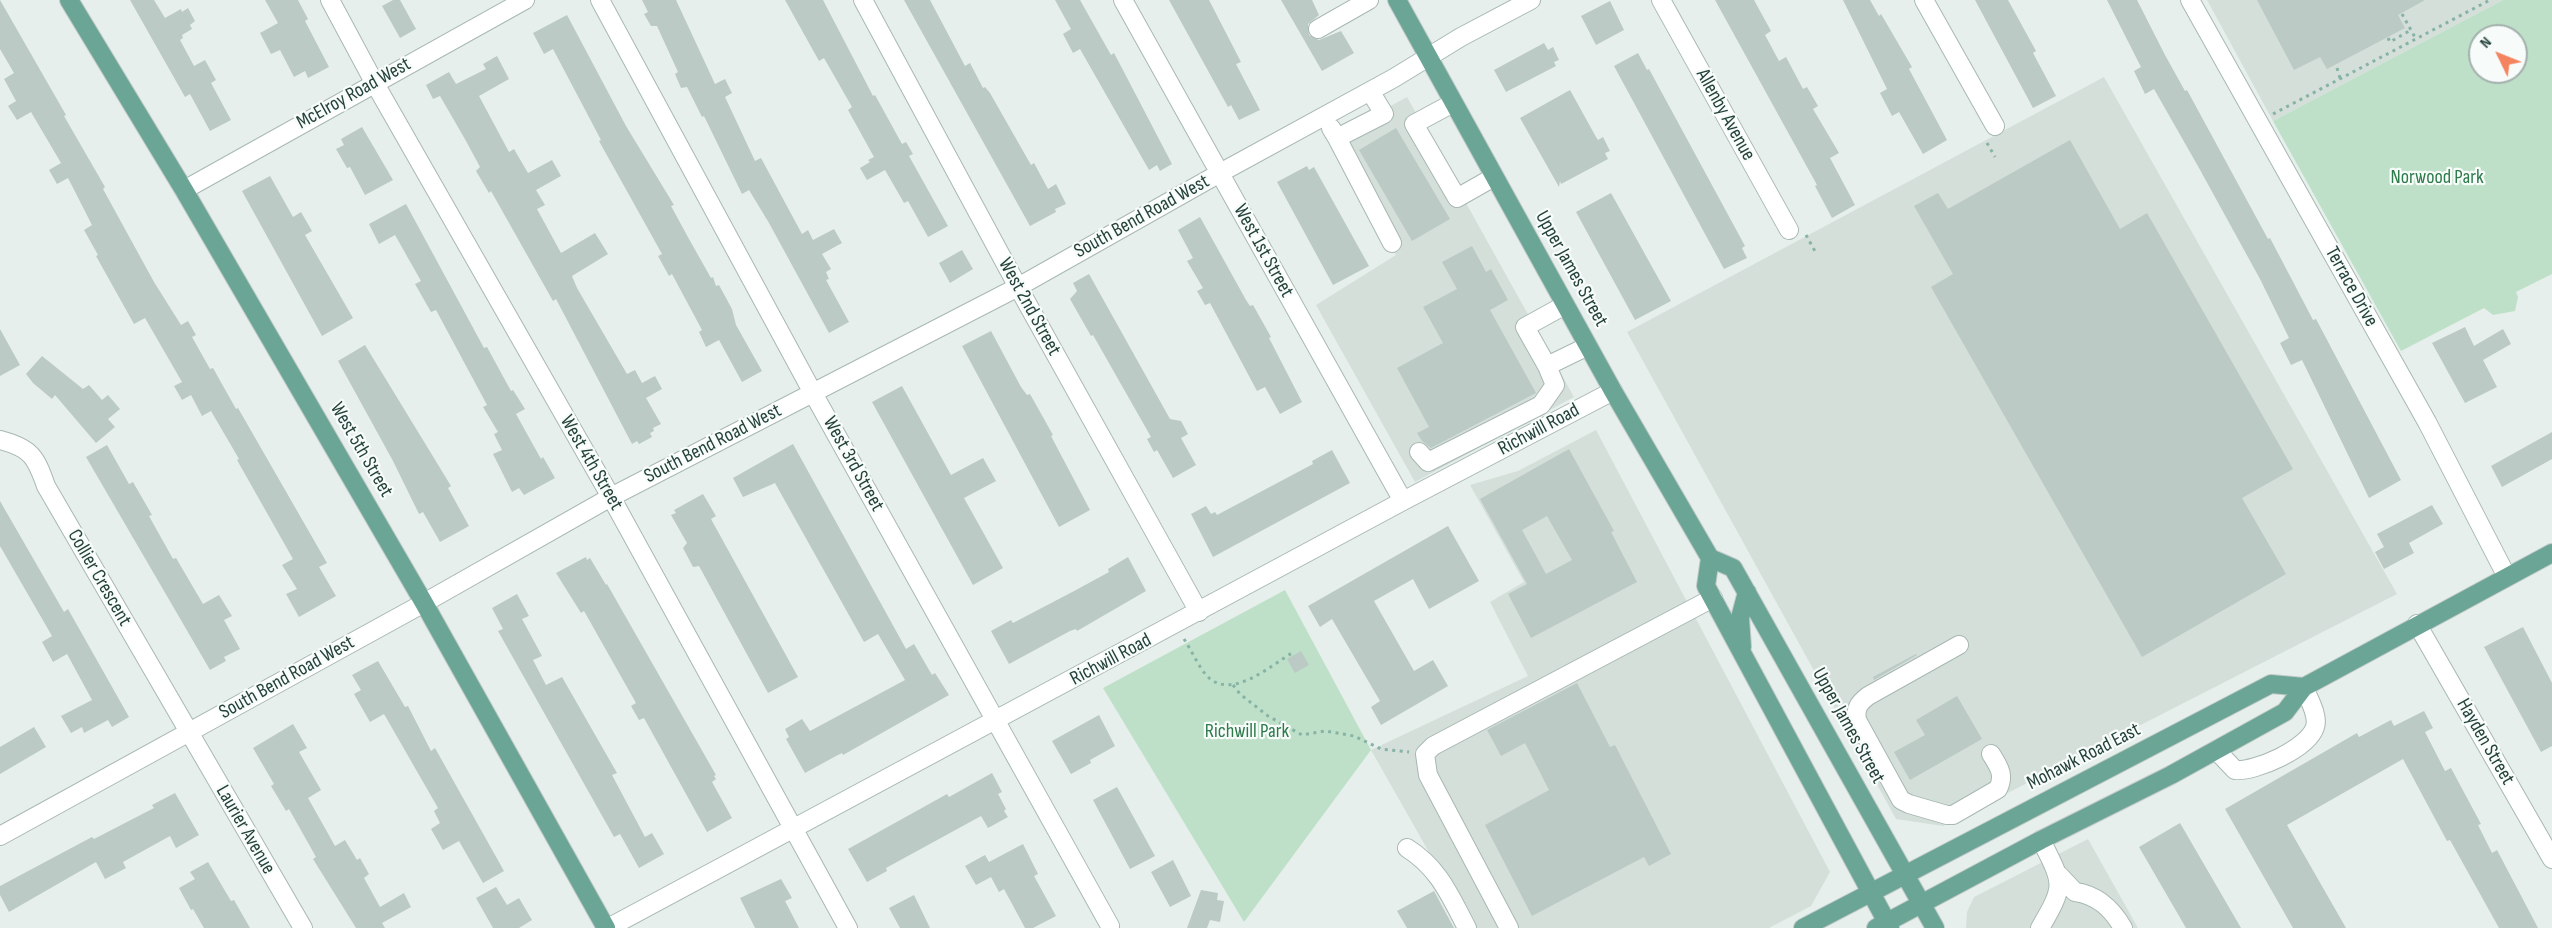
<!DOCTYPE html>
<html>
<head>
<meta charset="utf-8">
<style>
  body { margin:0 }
  #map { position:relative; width:2552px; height:928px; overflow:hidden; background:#e6efeb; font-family:"Sofia Sans Condensed",sans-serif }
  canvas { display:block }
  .north { position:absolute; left:2468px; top:24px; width:60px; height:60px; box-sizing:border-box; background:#f7fbf9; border:2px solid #a3b1ad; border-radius:50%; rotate:313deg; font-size:16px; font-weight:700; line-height:24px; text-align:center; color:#24423a }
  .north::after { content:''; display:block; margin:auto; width:21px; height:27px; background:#f4845f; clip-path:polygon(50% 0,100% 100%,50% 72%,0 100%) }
</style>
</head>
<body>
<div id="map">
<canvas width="2552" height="928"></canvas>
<div class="north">N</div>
</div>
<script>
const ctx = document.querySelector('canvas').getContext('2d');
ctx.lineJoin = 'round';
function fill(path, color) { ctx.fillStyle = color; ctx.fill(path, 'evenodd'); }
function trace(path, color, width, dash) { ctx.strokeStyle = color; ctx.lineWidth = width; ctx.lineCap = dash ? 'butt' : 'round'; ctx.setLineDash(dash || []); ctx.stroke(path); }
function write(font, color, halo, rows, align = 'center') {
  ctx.font = font + ' "Sofia Sans Condensed",sans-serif'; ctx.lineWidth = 4.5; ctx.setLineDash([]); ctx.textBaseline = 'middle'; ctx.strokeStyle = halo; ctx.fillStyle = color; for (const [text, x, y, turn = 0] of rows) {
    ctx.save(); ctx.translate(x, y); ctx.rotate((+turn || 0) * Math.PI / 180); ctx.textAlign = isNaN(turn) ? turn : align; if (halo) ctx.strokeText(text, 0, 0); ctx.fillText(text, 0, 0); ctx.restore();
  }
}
fill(new Path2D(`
  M2207,0H2503L2273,121Z
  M2104,77L2397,594L1943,826L1896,819L1627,332Z
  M1407,97L1574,397L1415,482L1316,305L1396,255L1334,137Z
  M1596,430L1830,872L1811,906L1769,928H1472L1371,750L1528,676L1490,602L1524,582L1470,485L1518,471Z
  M2088,839L2138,928H1966L1967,912L1974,897Z`), '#d4dfda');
fill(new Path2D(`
  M2503,0H2552V274L2516,292L2518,297L2515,311L2493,315L2484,308L2401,351L2273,121ZM2480,36H2516V72H2480Z
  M1285,590L1371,750L1244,922L1103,688Z`), '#bfe0c8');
fill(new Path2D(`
  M0,0L66,115L64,116L105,187L103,189L154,282L181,325L188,321L196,335L192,337L210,369L213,368L236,409L238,408L327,563L319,567L336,596L299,617L286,594L297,589L282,565L293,559L237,460L239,459L211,411L202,416L191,395L182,400L174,386L182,382L145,318L134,324L96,256L98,255L84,230L92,225L68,178L57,184L49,170L61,163L31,112L17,120L8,106L16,101L4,79L14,73L0,49Z
  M130,0H154L165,18L181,9L182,12L188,8L195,21L190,25L192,29L182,35L183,38L180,40L194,66L205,60L216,80L211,83L231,120L210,131L190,94L185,97Z
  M265,0H298L308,19L305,21L329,67L308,78L305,71L294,77L280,50L271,54L260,33L278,23Z
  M393,0H400L416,29L400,38L382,6Z
  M642,0H676L715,84L725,79L732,93L725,97L755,161L761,158L802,234L808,230L813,240L834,229L842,243L822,254L831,269L826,272L829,279L826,280L849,322L829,333L769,223L749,190L742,194L704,116L702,117L687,87L681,88L675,74L678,72L657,26H651L644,14L648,12Z
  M785,0H823L873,96L875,95L902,144L906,142L913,154L909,156L948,226L928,237L908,201L904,203L885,170L867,180L860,168L870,162L868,160L874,157L848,110L852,107L824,58L819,61Z
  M904,0H930L965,66L970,63L983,88L985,87L990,93L1031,165L1034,163L1048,189L1056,184L1066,204L1055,209L1056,212L1030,226Z
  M1055,0H1080L1111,55L1114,53L1124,72L1172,164L1160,171L1157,165L1149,170L1080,49L1073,53L1063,34L1071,29Z
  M1169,0H1209L1241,62L1236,64L1260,110L1239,120L1231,105L1228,107Z
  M1281,0H1312L1319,15L1308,24L1309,35L1319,40L1341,31L1354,53L1322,71Z
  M1715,0H1754L1771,31L1765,35L1779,61L1786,57L1803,89L1807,87L1818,106L1813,109L1839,153L1830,158L1855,205L1832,218L1815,186L1817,185Z
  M1843,0H1870L1879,16L1881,14L1912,67L1909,69L1947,140L1923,154L1899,112L1892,116L1880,93L1887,89Z
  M1975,0H2008L2036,51L2033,53L2056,96L2033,108Z
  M2107,0H2137L2165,55L2185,91L2187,90L2268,239L2270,238L2290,276L2313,320L2316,319L2401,480L2369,498L2302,360L2291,365L2280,343L2289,338L2260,279L2199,168L2154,89L2145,94L2134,71L2141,67Z
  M2257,0H2425L2398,15L2405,28L2327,69L2320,57L2294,70Z
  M1610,1L1624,30L1596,45L1581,16Z
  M567,15L626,126L674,205L671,206L689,239L711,278L713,277L716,286L719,285L732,309L736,325L762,371L742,382L719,340L706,347L699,332L702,330L672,274L669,276L658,256L662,254L599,141L601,140L553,49L544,54L533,33Z
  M1544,43L1548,50L1553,47L1559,60L1554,62L1556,66L1506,92L1494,70Z
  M1638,53L1647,70L1649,69L1745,246L1742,248L1747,258L1724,269L1614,66Z
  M497,56L509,79L479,96L509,152L514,149L528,173L552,160L561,176L536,190L545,205L537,209L561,253L595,233L608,254L572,276L577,288L627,374L635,370L642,383L655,376L662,389L646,398L661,424L653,428L654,431L650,433L652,437L639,444L637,441L632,444L556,299L553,301L491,191L489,193L476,171L480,167L466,141L440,96L433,99L426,85L449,72L456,84L486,69L483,64Z
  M1570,90L1596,137L1598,140L1603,137L1610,151L1605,153L1608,159L1561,184L1560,181L1559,187L1520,118Z
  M362,127L393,180L365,195L350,167L347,168L336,149L344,145L341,139Z
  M1396,128L1450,219L1412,241L1359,150Z
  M2070,140L2120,229L2147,213L2293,469L2242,498L2286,574L2142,657L1931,287L1953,274L1914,206L1938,193L1948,209Z
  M1307,166L1309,170L1314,167L1369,266L1333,285L1277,182Z
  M270,176L293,217L301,212L312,231L305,235L353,318L322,336L242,191Z
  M1611,193L1671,301L1635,320L1576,212Z
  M406,204L484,348L487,347L511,391L513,390L525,409L516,414L541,459L543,457L555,478L524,495L519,488L512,492L493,454L502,450L494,434L498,432L483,407L487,405L436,310L431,312L415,284L421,281L395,235L379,244L369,224Z
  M1200,217L1246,300L1250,306L1253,305L1271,337L1269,338L1302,402L1280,414L1265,387L1257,391L1210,303L1205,305L1197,291L1203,288L1187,261L1193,258L1178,230Z
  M1472,246L1486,272L1491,269L1508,300L1490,310L1536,393L1431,448L1422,441L1417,433L1429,427L1397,368L1443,343L1423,307L1457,289L1442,262Z
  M962,250L973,269L950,283L939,263Z
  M1089,274L1170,419L1181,421L1188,434L1181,438L1196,465L1173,478L1157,450L1154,452L1147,439L1151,437L1097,342L1093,335L1091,336L1070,299L1077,291L1073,283Z
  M2465,327L2474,346L2503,329L2511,344L2483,360L2497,387L2465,403L2432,343Z
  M0,329L20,365L0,376Z
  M991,331L1021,387L1027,395L1030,394L1053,435L1051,436L1090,510L1059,527L962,346Z
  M365,345L451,486L448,488L469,526L440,542L423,512L419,514L393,461L338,361Z
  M42,356L83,389L89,385L102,400L108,395L120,409L108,419L115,427L96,443L55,395L52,399L33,383L26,374Z
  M902,386L951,475L983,458L996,481L964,498L1003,568L973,585L872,402Z
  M2552,432V459L2502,487L2491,466Z
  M793,444L906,649L914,644L932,675L935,673L949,695L843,755L842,753L836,756L805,773L786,739L789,737L785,729L802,719L810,731L905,680L878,634L864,642L775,483L743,497L733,478Z
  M107,445L129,484L133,482L152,515L149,516L173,559L176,558L203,604L219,595L232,616L224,620L240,649L224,657L226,661L210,670L86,457Z
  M1569,449L1614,531L1611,532L1637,582L1531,638L1508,594L1527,584L1480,499ZM1547,516L1572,560L1546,574L1522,530Z
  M1332,450L1350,483L1213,557L1191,514L1206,506L1211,514L1215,512L1217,515L1313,464L1312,461Z
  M703,494L716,516L711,519L798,677L768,693L699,566L693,567L683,548L687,543L671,515L676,513L674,510Z
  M0,501L64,612L68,609L129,717L112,727L108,720L84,733L82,727L71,733L61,716L92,700L67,654L53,662L42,642L52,636L0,546Z
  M2432,505L2443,524L2409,543L2414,553L2384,569L2375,552L2384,547L2377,534Z
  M1448,526L1479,581L1429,609L1413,579L1374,601L1414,671L1433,660L1448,686L1381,725L1371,707L1380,701L1332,619L1320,627L1308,606Z
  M586,557L587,560L590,558L606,585L607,584L716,775L714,776L716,779L712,782L732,818L707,832L644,718L639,720L631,706L636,703L584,611L581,613L556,573Z
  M1128,557L1146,591L1077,631L1076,629L1070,631L1009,664L991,631L1011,620L1013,623L1076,590L1109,572L1108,569Z
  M517,594L529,616L522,619L542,656L533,660L546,685L562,677L617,773L612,775L645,837L652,833L664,854L639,868L620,834L614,837L498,631L503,629L492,608Z
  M2523,627L2552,683V746L2541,752L2484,647Z
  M1301,651L1309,665L1295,673L1287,659Z
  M1916,654L1917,655L1874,680L1873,677Z
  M378,661L405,707L408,706L431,751L435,748L504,871L483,883L459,841L443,850L431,829L440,823L434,811L438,808L384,714L370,722L354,694L361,690L352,675Z
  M1577,683L1610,747L1615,745L1671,854L1649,866L1644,857L1532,916L1485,825L1549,790L1525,743L1501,756L1487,730Z
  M1957,696L1982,739L1910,780L1894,752L1925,735L1916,720Z
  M2424,711L2433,728L2425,732L2445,771L2451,768L2481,824L2478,825L2492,853L2497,850L2538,928H2499L2450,840L2447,841L2403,759L2287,825L2346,928H2293L2225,809L2357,733L2359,737L2391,720L2394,726Z
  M1099,715L1115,746L1090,760L1091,763L1071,774L1052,741Z
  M293,724L307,748L299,752L321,790L308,798L335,846L345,840L357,860L360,858L369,874L364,878L380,907L404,893L411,907L382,923L385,928H356L313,859L316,857L289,809L286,811L271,786L274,784L253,748Z
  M34,727L46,747L0,774V747Z
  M992,773L1002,792L998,794L1006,809L1004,811L1008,817L988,828L981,816L886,868L887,871L867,882L848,849L947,794L949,797Z
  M1117,787L1155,856L1130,869L1093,800Z
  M175,793L199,835L176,848L170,836L123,862L126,868L105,879L96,862L9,912L0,895V886L92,837L94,839L154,808L152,805Z
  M2180,823L2241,928H2186L2139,847Z
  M1023,844L1038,874L1034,876L1056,916L1033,928H1025L1004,889L999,892L991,877L976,885L965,866L985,855L989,862Z
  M1173,860L1191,896L1170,907L1151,872Z
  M208,862L231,901L234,900L250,928H204L193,909L191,910L179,888L195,879L190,872Z
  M781,879L792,898L785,901L799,928H755L740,898Z
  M496,887L507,905L519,898L532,920L519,928H493L476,898Z
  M1201,890L1218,893L1217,900L1224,901L1220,922L1210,920L1207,928H1187Z
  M1434,891L1454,928H1407L1397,911Z
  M914,895L930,928H900L889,908Z`), '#bbcac4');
const minor = new Path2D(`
  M330,0L374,82L611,497L848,928
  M600,0L813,393L1110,926
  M863,0L1018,287L1199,612
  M1123,0L1403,501
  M1661,0L1789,230
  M1924,0L1995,126
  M2190,0L2427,422L2507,577
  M1318,29L1369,0
  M1453,103L1414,124L1457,198L1494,177
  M1331,128L1337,138L1384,114L1370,91
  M1337,138L1392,243
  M184,190L525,0
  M1565,305L1525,327L1547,366L1588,346
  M0,440C31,448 36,457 46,486L303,928
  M1419,452L1428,462L1541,405L1555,385L1547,366
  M2417,624L2552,859
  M1959,645L1868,696C1859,703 1855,708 1857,720L1901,800L1909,804L1947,815H1953L1998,789C2005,775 1999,767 1991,754
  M2216,750L2235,770C2255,772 2308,749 2315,727C2319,715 2308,698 2304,687
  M0,836L424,603L611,497L1018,287L1220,173L1394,78L1461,37L1531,0
  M1407,848C1439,868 1450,896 1467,928
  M2059,875L2075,892C2098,895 2112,909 2123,928
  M608,928L1403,501L1613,391
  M1509,928L1428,775L1425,754L1433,746L1713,598
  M2040,928C2066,884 2063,884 2041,840`);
const major = new Path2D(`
  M69,0L184,190L424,603L606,928
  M1397,0L1613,391L1706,551L1710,558L1733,568L1935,928
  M1710,558L1706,586L1890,928
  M1742,647L1740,618L1747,592
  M1803,928L2271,684L2304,687
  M1876,928L2041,840L2171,775L2285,712L2304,687L2552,553`);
trace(minor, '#a8b8b2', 20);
trace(major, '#c2cac8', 20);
trace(new Path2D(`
  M2402,14L2416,39
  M2388,38L2390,42L2411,30
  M2337,68L2340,78
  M2273,114L2490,0
  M1987,143L1995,157
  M1806,235L1816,253
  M1184,639C1192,651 1198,666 1207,676C1231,701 1270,666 1292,653
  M1233,685L1240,694L1268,716L1302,735L1325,731L1354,736L1381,749L1409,752`), '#86b3a5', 3, [3, 4.5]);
trace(minor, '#fff', 18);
trace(major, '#6aa596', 18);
write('20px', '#24423a', '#f7fbf9', [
  ["McElroy Road West",354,94,-29],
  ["Allenby Avenue",1725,115,61],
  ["South Bend Road West",1142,217,-29],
  ["West 1st Street",1263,251,61],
  ["Upper James Street",1571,269,61],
  ["Terrace Drive",2351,287,61],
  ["West 2nd Street",1029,307,61],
  ["Richwill Road",1539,430,-28],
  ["South Bend Road West",713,444,-27],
  ["West 5th Street",361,450,60],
  ["West 4th Street",591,463,60],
  ["West 3rd Street",853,464,61],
  ["Collier Crescent",99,578,60],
  ["Richwill Road",1111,660,-28],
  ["South Bend Road West",287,678,-29],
  ["Upper James Street",1848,726,61],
  ["Hayden Street",2485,742,60],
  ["Mohawk Road East",2084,757,-27],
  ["Laurier Avenue",245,830,60]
]);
write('20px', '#2d7a4b', '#f7fbf9', [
  ["Norwood Park",2437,178],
  ["Richwill Park",1247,732]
]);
</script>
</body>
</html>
